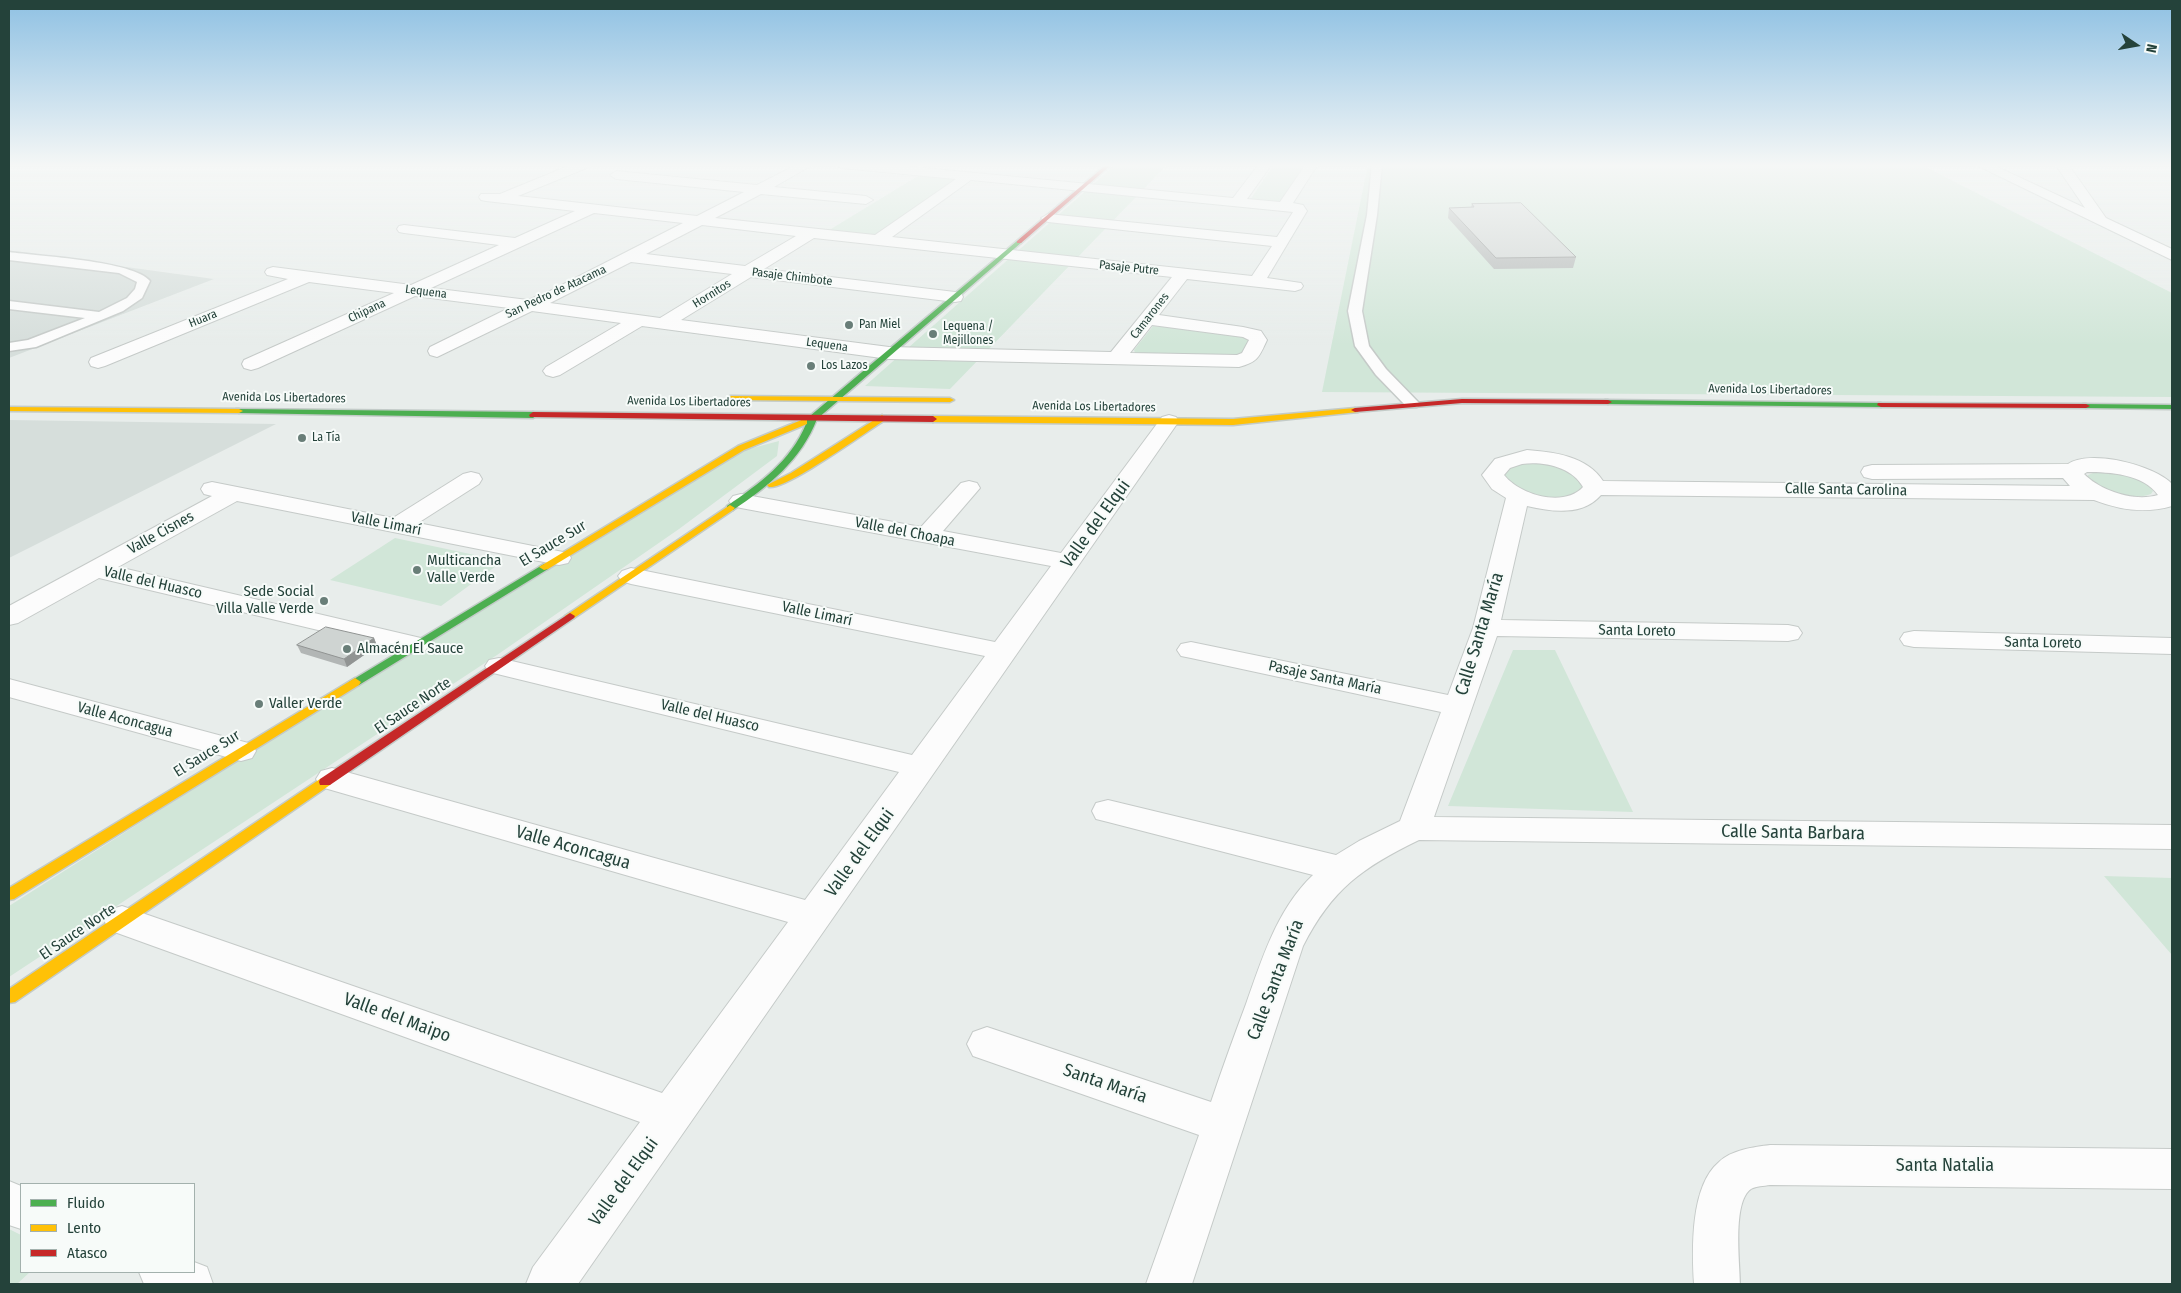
<!DOCTYPE html>
<html>
<head>
<meta charset="utf-8">
<style>
  body { margin:0 }
  #map { position:relative; width:2181px; height:1293px; overflow:hidden; background:#e8edeb; font-family:"Fira Sans Condensed",sans-serif }
  canvas { display:block }
  .frame { position:absolute; inset:0; border:10px solid #24423a; pointer-events:none }
  .legend { position:absolute; left:20px; top:1183px; width:175px; height:90px; box-sizing:border-box; background:#f7fbf9; border:1px solid #a3b1ad; margin:0; padding:6px 9px; list-style:none; font-size:15px; color:#24423a }
  .legend li { display:flex; align-items:center; gap:10px; height:25px }
  .legend b { width:25px; border:1px solid #a3b1ad }
  .north { position:absolute; left:2111px; top:20px; width:50px; height:50px; -webkit-text-stroke:4px #f7fbf9; paint-order:stroke; rotate:102deg; font-size:14px; font-weight:700; line-height:20px; text-align:center; color:#24423a }
  .north::after { content:''; display:block; margin:auto; width:18px; height:22px; background:#24423a; clip-path:polygon(50% 0,100% 100%,50% 72%,0 100%) }
</style>
</head>
<body>
<div id="map">
<canvas width="2181" height="1293"></canvas>
<div class="frame"></div>
<ul class="legend">
<li><b style="height:6px;background:#4caf50"></b>Fluido</li>
<li><b style="height:6px;background:#ffc107"></b>Lento</li>
<li><b style="height:6px;background:#c62828"></b>Atasco</li>
</ul>
<div class="north">N</div>
</div>
<script>
const ctx = document.querySelector('canvas').getContext('2d');
ctx.lineJoin = 'round';
function fill(path, color) { ctx.fillStyle = color; ctx.fill(path, 'evenodd'); }
function trace(path, color, width, dash) { ctx.strokeStyle = color; ctx.lineWidth = width; ctx.lineCap = dash ? 'butt' : 'round'; ctx.setLineDash(dash || []); ctx.stroke(path); }
function write(font, color, halo, rows, align = 'center') {
  ctx.font = font + ' "Fira Sans Condensed",sans-serif'; ctx.lineWidth = 4; ctx.setLineDash([]); ctx.textBaseline = 'middle'; ctx.strokeStyle = halo; ctx.fillStyle = color; for (const [text, x, y, turn = 0] of rows) {
    ctx.save(); ctx.translate(x, y); ctx.rotate((+turn || 0) * Math.PI / 180); ctx.textAlign = isNaN(turn) ? turn : align; if (halo) ctx.strokeText(text, 0, 0); ctx.fillText(text, 0, 0); ctx.restore();
  }
}
fill(new Path2D(`
  M9,251L214,279L9,358Z
  M9,420L276,424L9,558Z`), '#d6dedb');
fill(new Path2D(`
  M1116,164H1168L950,389L865,386Z
  M1274,164H1307L1280,203L1250,200Z
  M1368,164H1920L2172,293V397L1322,392Z
  M921,174L959,179L877,235L826,232Z
  M1153,326L1239,334L1249,338L1244,351L1238,355L1135,353L1134,350Z
  M779,441L777,456L679,529L497,655L9,977V906L272,739L745,450Z
  M1534,461L1571,470L1585,488L1574,497L1550,499L1522,493L1502,475L1512,464Z
  M2098,471C2115,473 2144,474 2153,491L2151,494C2128,502 2106,490 2088,478V475Z
  M395,538L503,561L441,606L330,580Z
  M1513,650H1555L1633,812L1448,806Z
  M2104,876L2172,878V955Z
  M9,1229L21,1235V1272H30L17,1284H9Z`), '#d1e6d8');
const lane = new Path2D(`
  M1372,164H1382L1377,215L1362,311L1369,346L1386,369L1420,404L1417,407H1407L1376,375L1355,346L1348,311L1367,215Z
  M9,252C37,256 135,261 150,281L142,298L123,311L36,347L9,351V343L28,340L85,318L9,309V301L99,312L127,298L135,289L137,282L119,273L9,260Z`);
const street = new Path2D(`
  M573,164H591L589,167L518,196L697,216L744,192L616,179L610,175L616,171L757,185L798,164H814L774,187L866,196L873,200L866,204L761,194L715,218L875,235L956,179L841,168L835,164H883L1233,198L1259,164H1272L1247,199L1280,202L1306,164H1318L1293,203L1303,205L1307,211L1267,278L1301,283L1303,286L1301,289L1295,291L1187,279L1159,315L1243,327L1261,331L1267,340C1259,357 1258,362 1239,367L889,359L642,326L560,375L553,377L546,375L543,371L546,367L621,323L532,311L437,357L430,355L428,351L430,347L509,308L415,296L258,368L251,370L244,368L242,364L244,360L394,293L309,282L105,366L98,368L91,366L89,362L91,358L288,279L267,275L265,272L267,269L273,267L411,285L499,245L404,233L399,232L397,229L399,226L404,225L515,238L575,211L486,201L481,200L479,197L481,194H500ZM971,180L1293,212L1277,237L1048,214L1041,218L1048,222L1272,246L1252,276L892,237ZM594,213L683,223L550,291L528,300L431,288ZM702,225L796,236L745,266L646,254ZM814,238L1172,277L1111,352L889,347L681,320L751,277L955,302L961,301L963,297L961,293L955,292L764,269ZM631,262L732,274L660,318L550,303ZM1152,325L1243,337L1249,340L1242,353L1237,355L1130,353Z
  M1974,164H1991L2085,208L2055,164H2068L2106,218L2172,249V260Z
  M1169,415L1176,417L1179,421L578,1284H526L533,1267L640,1122L109,930L104,920L109,910L122,906L662,1093L788,922L321,787L316,779L321,771L332,768L805,900L899,772L489,672L485,666L489,660L499,658L912,755L985,656L631,584L622,581L618,576L622,571L631,568L995,642L1051,566L741,508L733,506L729,501L733,496L741,494L921,527L961,483L969,481L977,483L980,488L943,531L1061,553L1162,417Z
  M1527,450C1554,452 1587,456 1603,481L2070,486L2063,478L1872,479L1864,477L1861,472L1864,467L1872,465L2068,464C2090,449 2154,465 2172,484V506C2145,514 2120,510 2094,500L1601,495C1583,516 1552,512 1527,506L1501,620L1788,625L1798,627L1802,633L1798,639L1788,641L1497,636L1434,817L2172,825V849L1419,840C1363,867 1332,889 1303,946L1192,1284H1146L1199,1135L973,1056L967,1044L973,1032L987,1027L1211,1102C1222,1069 1234,1036 1246,1004C1262,959 1277,909 1313,875L1108,822L1096,819L1092,811L1096,803L1108,800L1336,855L1359,841L1400,821L1441,712L1191,658L1181,656L1177,650L1181,644L1191,642L1448,695L1473,628L1506,498L1492,489L1482,475L1495,459ZM1522,464C1543,461 1572,467 1583,487C1564,508 1520,495 1504,475L1510,468ZM2087,472C2110,472 2143,474 2158,495C2134,502 2101,491 2084,474Z
  M471,472L479,474L482,479L479,484L418,523L568,553L571,558L568,563L559,565L237,501L118,567L425,639L429,645L425,651L415,653L99,578L18,623L9,625V606L212,496L204,494L201,489L204,484L212,482L393,518L463,474Z
  M1914,631L2172,638V654L1914,647L1904,645L1900,639L1904,633Z
  M9,679L252,744L256,751L252,758L241,761L9,697Z
  M1770,1145L2172,1149V1189L1770,1185C1764,1186 1756,1186 1751,1189C1732,1202 1740,1263 1740,1284H1694C1692,1250 1690,1186 1719,1162C1731,1150 1754,1147 1770,1145Z
  M9,1181L21,1186V1229L9,1225Z
  M194,1262L207,1267L213,1284H144L139,1272H194Z`);
const fast = new Path2D(`
  M1017,241L1022,242L817,419C801,460 769,486 733,510H727V506C759,484 791,461 806,424H801V420L810,416Z
  M1605,400L1881,403L1885,405L1881,407L1608,404L1604,402Z
  M2083,404L2172,405V409L2086,408L2082,406Z
  M236,409L533,412L537,415L533,418L239,413L235,411Z
  M544,564L548,565L549,567L548,569L359,685L355,686L349,682Z`);
const slow = new Path2D(`
  M730,396L950,398L954,400L950,402L733,400L729,398Z
  M9,407L239,409L243,411L239,413L9,411Z
  M1355,408L1359,410L1358,412L1233,425L933,422L929,419L933,416L1233,419Z
  M882,415L886,418L885,420C866,432 786,490 769,487L767,485L791,473Z
  M804,419L807,420V424L744,450L548,569L544,570L539,567L738,446Z
  M730,505L735,508L733,510L574,618L570,619L565,616Z
  M355,678L361,682L359,685L14,899L9,900V888Z
  M325,778L330,779L331,782L330,785L15,1002L9,1003V989L320,779Z`);
const jam = new Path2D(`
  M1107,164H1112L1021,243H1017V241Z
  M1462,399L1608,400L1612,402L1608,404L1462,403L1355,412L1351,410L1355,408Z
  M1878,403L2086,404L2090,406L2086,408L1881,407L1877,405Z
  M533,412L933,416L937,419L933,422L530,417L529,415Z
  M570,613L575,616L574,618L330,785H320L319,782L320,779Z`);
trace(lane, '#c5cac8', 3);
trace(street, '#c5cac8', 2);
trace(fast, '#c3cbc8', 3);
trace(slow, '#c3cbc8', 3);
trace(jam, '#c3cbc8', 3);
fill(lane, '#fcfcfc');
fill(street, '#fcfcfc');
fill(fast, '#4caf50');
fill(slow, '#ffc107');
fill(jam, '#c62828');
fill(new Path2D(`
  M1472,204L1576,257L1573,268L1494,269L1448,218L1449,208L1471,207Z
  M374,638L377,646L347,667L301,653L297,645Z`), '#b2b6b5');
fill(new Path2D(`
  M374,638L377,646L347,667L344,659Z`), '#919493');
const building = new Path2D(`
  M1521,203L1576,257L1496,258L1449,208L1474,207L1472,204Z
  M326,627L374,638L344,659L297,645Z`);
fill(building, '#cfd4d2');
trace(building, '#919493', 1);
const sky = ctx.createLinearGradient(0, 0, 0, 345);
sky.addColorStop(0, '#8fc1e3');
sky.addColorStop(0.48, '#f5f7f6');
sky.addColorStop(1, '#f5f7f600');
ctx.fillStyle = sky;
ctx.fillRect(0, 0, 2181, 345);
for (const [x, y, r, color] of [
  [849,325,5,"#697e78"],
  [933,334,5,"#697e78"],
  [811,366,5,"#697e78"],
  [302,438,5,"#697e78"],
  [417,570,5,"#697e78"],
  [324,601,5,"#697e78"],
  [347,649,5,"#697e78"],
  [259,704,5,"#697e78"]
]) { const dot = new Path2D(); dot.arc(x, y, r, 0, 2 * Math.PI); ctx.fillStyle = color; ctx.fill(dot); trace(dot, '#f7fbf9', 2); }
write('12px', '#24423a', '#f7fbf9', [
  ["Pasaje Putre",1129,268,6],
  ["Pasaje Chimbote",792,277,7],
  ["Lequena",426,292,7],
  ["San Pedro de Atacama",556,292,-25],
  ["Hornitos",712,294,-32],
  ["Chipana",367,311,-25],
  ["Camarones",1150,316,-52],
  ["Huara",203,319,-22],
  ["Lequena",827,345,8],
  ["Avenida Los Libertadores",1770,390,1],
  ["Avenida Los Libertadores",284,398,1],
  ["Avenida Los Libertadores",689,402,1],
  ["Avenida Los Libertadores",1094,407,1]
]);
write('12px', '#24423a', '#f7fbf9', [
  ["Pan Miel",859,325],
  ["Lequena /",943,327],
  ["Mejillones",943,341],
  ["Los Lazos",821,366],
  ["La Tía",312,438]
], 'left');
write('15px', '#24423a', '#f7fbf9', [
  ["Calle Santa Carolina",1846,490,1],
  ["Valle Limarí",386,524,11],
  ["Valle del Choapa",905,532,11],
  ["Valle Cisnes",161,533,-29],
  ["El Sauce Sur",553,544,-31],
  ["Valle del Huasco",153,583,13],
  ["Valle Limarí",817,614,12],
  ["Santa Loreto",1637,631,1],
  ["Santa Loreto",2043,643,1],
  ["Pasaje Santa María",1325,678,12],
  ["El Sauce Norte",413,706,-34],
  ["Valle del Huasco",710,716,13],
  ["Valle Aconcagua",125,720,15],
  ["El Sauce Sur",207,754,-32],
  ["El Sauce Norte",78,932,-34]
]);
write('15px', '#24423a', '#f7fbf9', [
  ["Multicancha",427,561],
  ["Valle Verde",427,578],
  ["Sede Social",314,592,"right"],
  ["Villa Valle Verde",314,609,"right"],
  ["Almacén El Sauce",357,649],
  ["Valler Verde",269,704]
], 'left');
write('18px', '#24423a', '#f7fbf9', [
  ["Valle del Elqui",1096,524,-54],
  ["Calle Santa María",1480,634,-73],
  ["Calle Santa Barbara",1793,833,1],
  ["Valle Aconcagua",573,848,16],
  ["Valle del Elqui",860,853,-54],
  ["Calle Santa María",1276,980,-69],
  ["Valle del Maipo",397,1018,20],
  ["Santa María",1105,1084,19],
  ["Santa Natalia",1945,1166],
  ["Valle del Elqui",624,1182,-54]
]);
</script>
</body>
</html>
